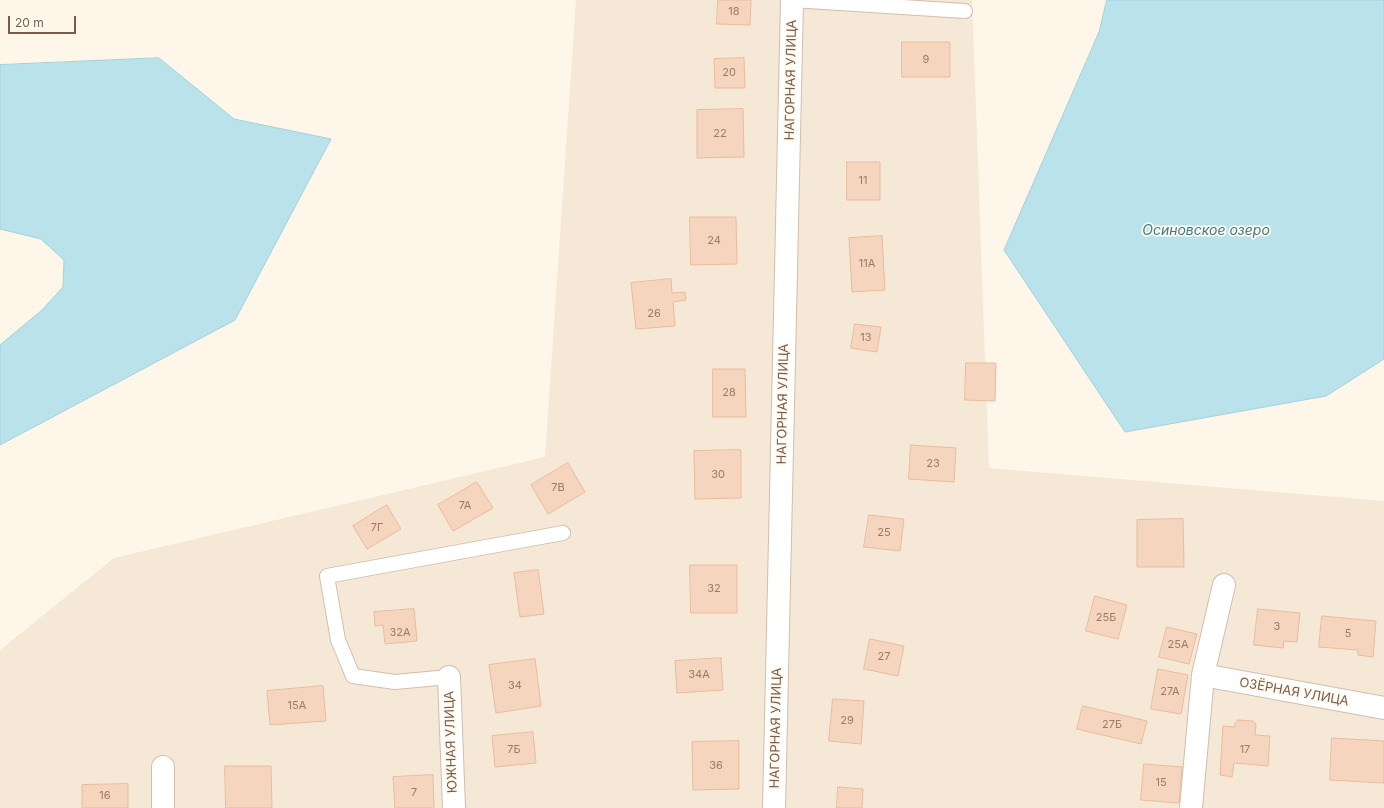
<!DOCTYPE html>
<html>
<head>
<meta charset="utf-8">
<style>
  body { margin:0 }
  #map { position:relative; width:1384px; height:808px; overflow:hidden; background:#fef6e8; font-family:Inter,sans-serif }
  canvas { display:block }
  .scale { position:absolute; left:8px; top:16px; width:68px; height:18px; box-sizing:border-box; border:2px solid #7b5c49; border-top:0; padding-left:5px; font-size:12px; line-height:14px; white-space:nowrap; color:#7b5c49; -webkit-text-stroke:3px #fffaf0; paint-order:stroke }
</style>
</head>
<body>
<div id="map">
<canvas width="1384" height="808"></canvas>
<div class="scale">20 m</div>
</div>
<script>
const ctx = document.querySelector('canvas').getContext('2d');
ctx.lineJoin = 'round';
function fill(path, color) { ctx.fillStyle = color; ctx.fill(path, 'evenodd'); }
function trace(path, color, width, dash) { ctx.strokeStyle = color; ctx.lineWidth = width; ctx.lineCap = dash ? 'butt' : 'round'; ctx.setLineDash(dash || []); ctx.stroke(path); }
function write(font, color, halo, rows, align = 'center') {
  ctx.font = font + ' Inter,sans-serif'; ctx.lineWidth = 3.5; ctx.setLineDash([]); ctx.textBaseline = 'middle'; ctx.strokeStyle = halo; ctx.fillStyle = color; for (const [text, x, y, turn = 0] of rows) {
    ctx.save(); ctx.translate(x, y); ctx.rotate((+turn || 0) * Math.PI / 180); ctx.textAlign = isNaN(turn) ? turn : align; if (halo) ctx.strokeText(text, 0, 0); ctx.fillText(text, 0, 0); ctx.restore();
  }
}
fill(new Path2D(`
  M576,0H972L989,468L1384,501V808H0V650L114,558L545,457Z`), '#f6e8d6');
const water = new Path2D(`
  M1107,0H1384V359L1326,396L1125,432L1004,250L1099,32Z
  M159,58L234,119L331,139L235,320L0,445V345L42,310L63,287L64,260L41,239L0,229V65Z`);
fill(water, '#bae2ea');
trace(water, '#a0d2dd', 1);
const building = new Path2D(`
  M718,0H751L750,25L717,24Z
  M902,42H950V77H902Z
  M744,58L745,88H715L714,59Z
  M743,109L744,157L697,158V110Z
  M847,162H880V200H847Z
  M690,217H736L737,264L691,265Z
  M882,236L885,290L852,292L849,238Z
  M671,279L672,293L685,292L686,300L673,302L675,326L636,329L631,283Z
  M855,324L881,327L877,352L851,348Z
  M966,363H996L995,401L965,400Z
  M713,369H745L746,417H713Z
  M911,445L956,448L954,482L909,479Z
  M741,450V498L695,499L694,451Z
  M568,463L585,492L548,514L531,485Z
  M477,482L493,508L453,531L438,505Z
  M387,505L401,529L367,549L353,526Z
  M869,515L904,519L900,551L864,547Z
  M1183,519L1184,567H1137V520Z
  M690,565H737V613H691Z
  M538,570L544,614L520,617L514,573Z
  M1095,596L1127,605L1118,639L1086,631Z
  M414,609L417,641L385,644L383,625L375,626L374,612Z
  M1258,609L1300,613L1297,642L1284,641L1283,648L1254,645Z
  M1322,616L1376,621L1373,657L1358,655V650L1319,647Z
  M1167,627L1197,634L1189,664L1159,657Z
  M870,639L904,646L898,676L864,669Z
  M721,658L723,690L677,693L675,661Z
  M535,659L541,706L496,713L489,665Z
  M1158,669L1188,675L1181,714L1151,709Z
  M323,686L326,721L270,725L267,691Z
  M833,699L864,701L861,744L829,741Z
  M1083,706L1147,721L1141,744L1077,729Z
  M1238,720L1253,721L1256,724L1255,735L1270,736L1268,766L1234,763L1232,777L1220,775L1223,726L1235,727V724Z
  M533,732L536,763L495,767L492,736Z
  M1332,738L1384,741V783L1330,780Z
  M739,741V789L693,790L692,742Z
  M1144,764L1182,767L1179,803L1141,800Z
  M225,766H271L272,808H226Z
  M433,775L434,808H395L393,777Z
  M128,784V808H82V785Z
  M838,787L863,789L862,808H837Z`);
fill(building, '#f6d5be');
trace(building, '#eabc9d', 1);
const lane = new Path2D(`
  M792,0L965,11
  M449,677L395,682L353,676L338,640L327,576L563,533`);
const street = new Path2D(`
  M1203,675L1384,708
  M449,677L454,808
  M163,808V767
  M774,808L792,0
  M1191,808L1203,675L1224,585`);
trace(lane, '#d2beac', 16);
trace(street, '#d2beac', 24);
trace(lane, '#fff', 14);
trace(street, '#fff', 22);
write('11px', '#9a7a66', null, [
  ["18",734,12],
  ["9",926,60],
  ["20",729,73],
  ["22",720,134],
  ["11",863,181],
  ["24",714,241],
  ["11А",867,264],
  ["26",654,314],
  ["13",866,338],
  ["28",729,393],
  ["23",933,464],
  ["30",718,475],
  ["7В",558,488],
  ["7А",465,506],
  ["7Г",377,528],
  ["25",884,533],
  ["32",714,589],
  ["25Б",1106,618],
  ["3",1277,627],
  ["32А",400,633],
  ["5",1348,634],
  ["25А",1178,645],
  ["27",884,657],
  ["34А",699,675],
  ["34",515,686],
  ["27А",1170,692],
  ["15А",297,706],
  ["29",847,721],
  ["27Б",1112,725],
  ["7Б",514,750],
  ["17",1245,750],
  ["36",716,766],
  ["15",1161,783],
  ["7",414,793],
  ["16",105,796]
]);
write('13px', '#7b5c49', '#fffaf0', [
  ["НАГОРНАЯ УЛИЦА",791,80,-89],
  ["НАГОРНАЯ УЛИЦА",783,404,-89],
  ["ОЗЁРНАЯ УЛИЦА",1294,692,10],
  ["НАГОРНАЯ УЛИЦА",776,728,-89],
  ["ЮЖНАЯ УЛИЦА",451,742,-92]
]);
write('italic 14px', '#3e7b89', '#fffaf0', [
  ["Осиновское озеро",1206,231]
]);
</script>
</body>
</html>
